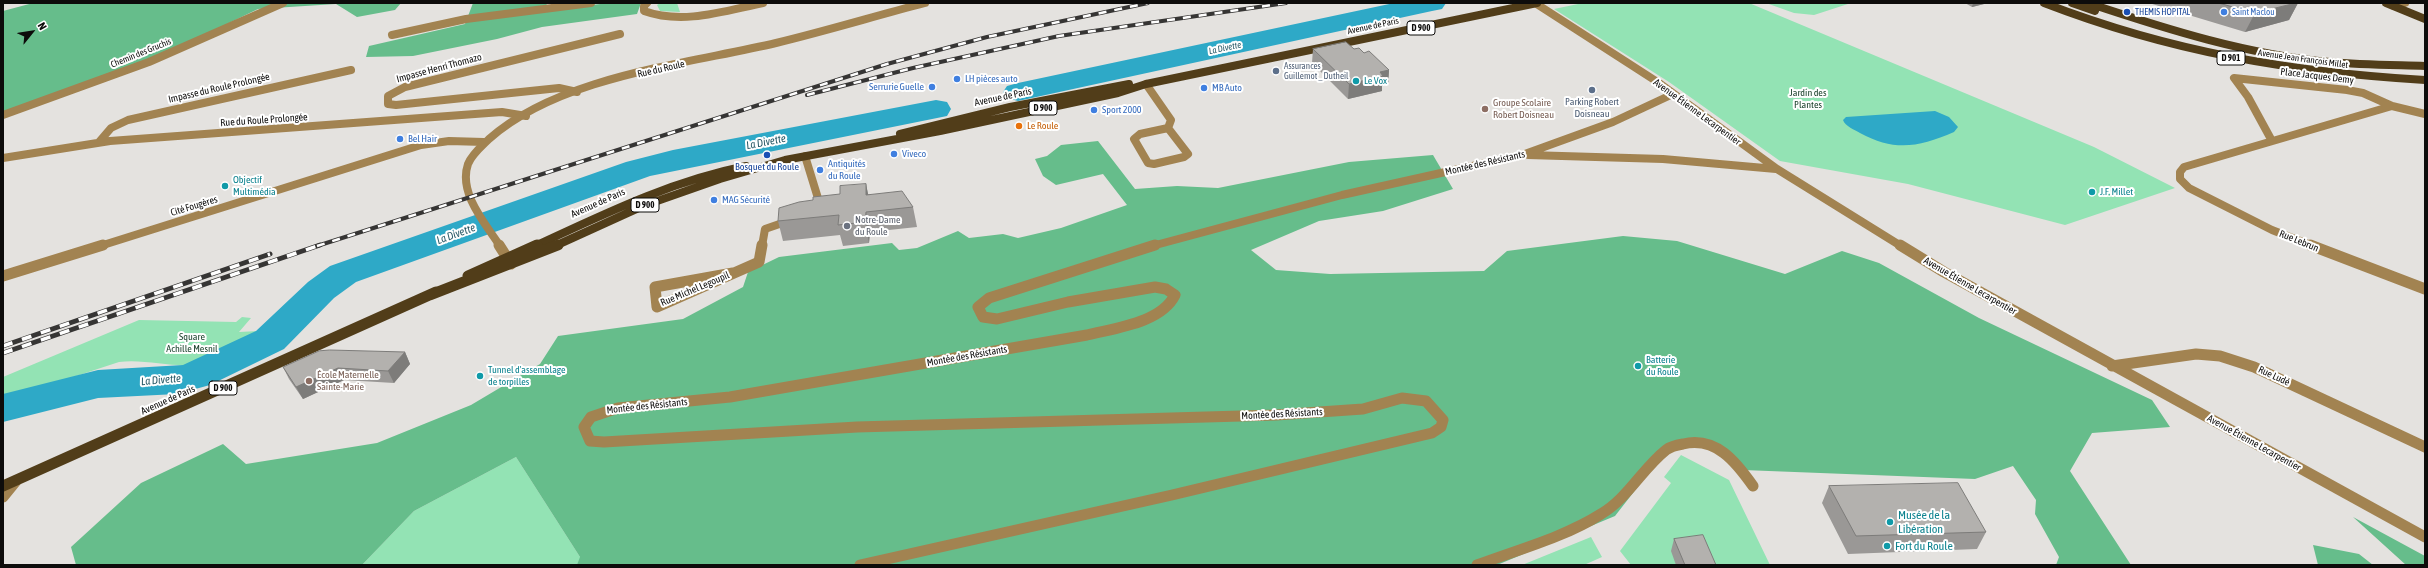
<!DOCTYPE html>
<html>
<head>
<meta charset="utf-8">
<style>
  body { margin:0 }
  #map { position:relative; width:2428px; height:568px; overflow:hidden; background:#e4e2df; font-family:"Asap Condensed",sans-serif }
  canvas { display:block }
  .frame { position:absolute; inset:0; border:4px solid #0d0c0b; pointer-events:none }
  .north { position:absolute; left:12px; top:12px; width:40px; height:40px; -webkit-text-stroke:3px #fff; paint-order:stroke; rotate:60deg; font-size:11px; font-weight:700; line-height:16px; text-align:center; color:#0d0c0b }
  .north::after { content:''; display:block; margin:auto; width:14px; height:18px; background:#0d0c0b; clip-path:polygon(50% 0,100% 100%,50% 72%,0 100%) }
</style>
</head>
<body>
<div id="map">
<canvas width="2428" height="568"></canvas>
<div class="frame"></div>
<div class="north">N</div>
</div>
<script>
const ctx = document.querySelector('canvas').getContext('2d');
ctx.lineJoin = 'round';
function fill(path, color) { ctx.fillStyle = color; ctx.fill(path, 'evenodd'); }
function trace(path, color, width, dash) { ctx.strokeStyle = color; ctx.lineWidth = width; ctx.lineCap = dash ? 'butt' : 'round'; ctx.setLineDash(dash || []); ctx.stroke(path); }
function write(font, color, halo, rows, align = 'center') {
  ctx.font = font + ' "Asap Condensed",sans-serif'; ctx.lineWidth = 4; ctx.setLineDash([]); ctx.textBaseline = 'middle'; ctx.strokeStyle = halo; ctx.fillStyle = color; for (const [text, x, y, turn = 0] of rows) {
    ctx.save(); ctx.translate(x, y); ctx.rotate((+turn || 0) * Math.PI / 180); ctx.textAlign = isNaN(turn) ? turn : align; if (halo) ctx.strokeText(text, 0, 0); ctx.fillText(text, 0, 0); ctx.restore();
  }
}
fill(new Path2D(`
  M660,3H677L680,12L660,11L657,5Z
  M1583,3H1749L2094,147L2175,188L2065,225L1908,184L1780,161L1669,82L1554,9Z
  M1766,3H1851L1814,15L1794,13Z
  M242,317L251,318L239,332L259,331C243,347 217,363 194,365C169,367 144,359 119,362L3,400V377L139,320L236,322Z
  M1681,455L1729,480L1770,565H1631L1620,551L1671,483L1664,477Z
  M516,457L580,557L811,565H362L414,511Z
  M1591,537L1602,557L1584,565H1522Z`), '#93e3b4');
fill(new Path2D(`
  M33,3H401L395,10L357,17L336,4L258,9L167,53L3,114V11Z
  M473,3H545L553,10L608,3H641L637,14L542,27L497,39L413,56L366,57L369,46L465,24Z
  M1098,141L1135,189L1177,186L1218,188L1349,162L1433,155L1453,189L1383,211L1319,221L1251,250L1276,270L1330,274L1484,271L1507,251L1623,236L1677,241L1785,274L1842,251L1879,263L1979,318L2152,400L2170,427L2092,433L2070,471L2131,565H2056L2059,557L2035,514L2036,500L2013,466L1975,479L1743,470L1712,444L1668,448L1615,516L1497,565H577L580,557L516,457L414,511L362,565H76L71,547L141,483L223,444L246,464L377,443L471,405L540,364L558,336L683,319L743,287L748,272L779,257L892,243L899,250L917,248L958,231L969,238L1003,234L1018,238L1061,228L1127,205L1103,174L1056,185L1043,176L1035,159L1047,156L1061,145Z
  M2353,517L2425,556V565H2406Z
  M2313,545L2359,554L2373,565H2318Z`), '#66bd8b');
fill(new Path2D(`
  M1935,111L1949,117L1958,127L1954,132C1919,147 1895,152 1860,133C1855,130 1845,126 1843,120L1846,117Z`), '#2ea9c7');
fill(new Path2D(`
  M1394,3H1446L1442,9L1432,11L1018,101L1007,98L1003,92L1007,86L1018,83Z
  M936,100L947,102L951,109L947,116L650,176L356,282L334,298L284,349L210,385L177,394L98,398L3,422V394L98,370L183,365L256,331L308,282L330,266L626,162L673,150Z`), '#2ea9c7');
trace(new Path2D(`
  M647,3L644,6V11C683,25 724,11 763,3
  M1535,3L1659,83L1777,169L1901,246
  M2394,6L2405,3
  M392,35L466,19L591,3
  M1146,84L1171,120L1168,128
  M577,92L559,88L396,105L388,104V96L405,87L620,34
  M2392,106L2425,114
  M3,115L149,62L283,3
  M1168,128L1188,154L1184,157L1154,164L1148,163L1134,139L1140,134Z
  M2272,141L2248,97L2234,78L2347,90L2363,93L2392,106L2184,167L2180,172V179L2189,188L2272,230L2313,246
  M99,142L111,128L128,120L351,70
  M1528,155L1663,159L1776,169
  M805,156L821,208
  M3,158L110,141L502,112L526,116
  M100,246L421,145L449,141L484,142
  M762,246L765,229L791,220
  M1152,246L1342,195L1522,155L1613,122L1673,94`), '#a28351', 8);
trace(new Path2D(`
  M1900,245L1944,272L2425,537
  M2310,245L2425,289
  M733,273L655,287L657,307L759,262L762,245
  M3,276L103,245
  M2112,366L2196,354L2220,356L2254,367L2425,447
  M3,497L16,481
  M860,565L1172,495L1432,433L1441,427L1443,420L1426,401L1402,398L1363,409L1276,415L857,427L604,442L590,441L584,427L591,417L618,408L730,397L1087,335C1115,328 1161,323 1175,295L1166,289L1155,287L1068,302L997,319L983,317L978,307L989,298L1155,245
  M1477,565C1517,550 1565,537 1601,514C1628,498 1642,469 1666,450C1671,446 1677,445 1683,444C1716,436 1736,462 1753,486`), '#a28351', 11);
trace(new Path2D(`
  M500,246C485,223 458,193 468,164C472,154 482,146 489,139C560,76 687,64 776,43C826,31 875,16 925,3`), '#a28351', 8);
trace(new Path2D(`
  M499,245L511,264`), '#a28351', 11);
trace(new Path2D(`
  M2044,3C2171,52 2290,72 2425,80
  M2072,3L2095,11
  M2088,3C2166,29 2248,55 2330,62C2362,65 2394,65 2425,66
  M2386,3L2425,19
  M900,134L1010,107L1129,84
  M535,246C604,214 671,181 746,166
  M555,246L643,206L720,179L785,160L940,131L1118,93L1146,84L1537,3`), '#513d19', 8);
trace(new Path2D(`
  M468,276L537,245
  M430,295L558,245
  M3,486L436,292`), '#513d19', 11);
const railFar1 = new Path2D(`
  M807,95L913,68L1059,36L1286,3
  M317,246L887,64L987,37L1148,3`);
const rail = new Path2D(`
  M3,346L270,254
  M3,353L320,245`);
trace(railFar1, '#363534', 4);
trace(rail, '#363534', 5);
trace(railFar1, '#fff', 2.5, [8]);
trace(rail, '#fff', 3.5, [10]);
fill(new Path2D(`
  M1965,3H1988L1972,7Z
  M2149,3H2298L2289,20L2245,32Z
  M1313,49H1354L1364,53L1389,70L1388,85L1382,86V91L1348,99L1312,63Z
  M866,184L868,194L913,207L917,227L870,232L869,243L843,246L840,235L783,241L778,221Z
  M405,352L410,364L394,383L344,380L303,399L289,379L283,367Z
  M1829,486L1986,532L1977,549L1848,554L1822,503Z
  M1674,539L1716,565H1676L1671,551Z`), '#9a9896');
fill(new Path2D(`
  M1973,3H1988L1972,7Z
  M2296,3H2298L2289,20L2245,32L2255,13Z
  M1389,70L1388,85L1382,86V91L1348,99L1349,84L1380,72Z
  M866,184L870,204L866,195Z
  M866,212L870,232L869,243L865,222Z
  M405,352L410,364L394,383L388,371Z
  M338,368L344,380L303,399L296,387Z`), '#7d7c7a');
const building = new Path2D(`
  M2219,3H2296L2255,13Z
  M1346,42L1354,49L1359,48L1364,53L1369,51L1389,70L1380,72L1383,76L1349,84L1313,49Z
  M866,184V195L902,191L913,207L866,212L865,222L838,225L839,215L778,221L779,208L799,202L813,200V197L840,194V186Z
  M330,350L405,352L388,371L338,368L296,387L283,367L319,351Z
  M1958,483L1986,532L1856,536L1829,486Z
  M1703,535L1716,565H1685L1674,539Z`);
fill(building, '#b3b1ae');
trace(building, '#7d7c7a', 1);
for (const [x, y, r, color] of [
  [2127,12,4,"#1a4fb4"],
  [2224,12,4,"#3f7fe0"],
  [1276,71,4,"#5c6f8a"],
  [957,79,4,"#3f7fe0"],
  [1356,81,4,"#0f9aa8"],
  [932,87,4,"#3f7fe0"],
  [1204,88,4,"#3f7fe0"],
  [1592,90,4,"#5c6f8a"],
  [1485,109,4,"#8d6e63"],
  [1094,110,4,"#3f7fe0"],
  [1019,126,4,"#e8710a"],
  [400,139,4,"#3f7fe0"],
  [894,154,4,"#3f7fe0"],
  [767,155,4,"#1a4fb4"],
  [820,170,4,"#3f7fe0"],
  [225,186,4,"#0f9aa8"],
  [2092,192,4,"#0f9aa8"],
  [714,200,4,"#3f7fe0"],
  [847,226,4,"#6b7280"],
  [1638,366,4,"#0f9aa8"],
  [480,376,4,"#0f9aa8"],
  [309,381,4,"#8d6e63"],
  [1890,522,4,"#0f9aa8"],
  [1887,546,4,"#0f9aa8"]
]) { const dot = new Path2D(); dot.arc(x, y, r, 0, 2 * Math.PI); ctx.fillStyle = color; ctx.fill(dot); trace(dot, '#fff', 1.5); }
write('9px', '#164399', '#fff', [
  ["THEMIS HOPITAL",2135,12]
], 'left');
write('9px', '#366cbe', '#fff', [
  ["Saint Maclou",2232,12]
], 'left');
write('9px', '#0d0c0b', '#fff', [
  ["Avenue de Paris",1373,26,-12],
  ["Chemin des Gruchis",141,53,-22],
  ["Avenue Jean François Millet",2303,59,8]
]);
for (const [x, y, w] of [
  [1421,28,28],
  [2231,58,28],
  [1043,108,28],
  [645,205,28],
  [223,388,28]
]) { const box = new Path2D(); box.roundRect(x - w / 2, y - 7, w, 14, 3); ctx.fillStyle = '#fff'; ctx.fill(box); trace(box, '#0d0c0b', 1); }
write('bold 9px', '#0d0c0b', null, [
  ["D 900",1421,28],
  ["D 901",2231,58],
  ["D 900",1043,108],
  ["D 900",645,205],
  ["D 900",223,388]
]);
write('italic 9px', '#285966', '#fff', [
  ["La Divette",1225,48,-12]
]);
write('9px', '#4e5e75', '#fff', [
  ["Assurances",1284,66],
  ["Guillemot _ Dutheil",1284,76]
], 'left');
write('10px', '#0d0c0b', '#fff', [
  ["Impasse Henri Thomazo",439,68,-15],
  ["Rue du Roule",661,69,-13],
  ["Place Jacques Demy",2317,76,7],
  ["Impasse du Roule Prolongée",219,88,-13],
  ["Avenue de Paris",1003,97,-12],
  ["Avenue Étienne Lecarpentier",1697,112,36],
  ["Rue du Roule Prolongée",264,120,-4],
  ["Montée des Résistants",1485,163,-13],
  ["Avenue de Paris",598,203,-24],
  ["Cité Fougères",194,206,-17],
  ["Rue Lebrun",2299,241,22],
  ["Avenue Étienne Lecarpentier",1970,286,30],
  ["Rue Michel Legoupil",695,289,-23],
  ["Montée des Résistants",967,356,-10],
  ["Rue Ludé",2274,376,25],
  ["Avenue de Paris",168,400,-24],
  ["Montée des Résistants",647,406,-6],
  ["Montée des Résistants",1282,414,-3],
  ["Avenue Étienne Lecarpentier",2254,443,29]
]);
write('10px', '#366cbe', '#fff', [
  ["LH pièces auto",965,79],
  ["Serrurie Guelle",924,87,"right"],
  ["MB Auto",1212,88],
  ["Sport 2000",1102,110],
  ["Bel Hair",408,139],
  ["Viveco",902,154],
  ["Antiquités",828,164],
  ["du Roule",828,176],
  ["MAG Sécurité",722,200]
], 'left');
write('10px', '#0d838f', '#fff', [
  ["Le Vox",1364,81],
  ["Objectif",233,180],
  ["Multimédia",233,192],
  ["J.F. Millet",2100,192],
  ["Batterie",1646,360],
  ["du Roule",1646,372],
  ["Tunnel d'assemblage",488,370],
  ["de torpilles",488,382]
], 'left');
write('10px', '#1d432e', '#fff', [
  ["Jardin des",1808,93],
  ["Plantes",1808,105],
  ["Square",192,337],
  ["Achille Mesnil",192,349]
]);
write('10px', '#4e5e75', '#fff', [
  ["Parking Robert",1592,102],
  ["Doisneau",1592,114]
]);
write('10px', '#785e54', '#fff', [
  ["Groupe Scolaire",1493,103],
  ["Robert Doisneau",1493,115],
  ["École Maternelle",317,375],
  ["Sainte-Marie",317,387]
], 'left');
write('10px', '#c56008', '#fff', [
  ["Le Roule",1027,126]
], 'left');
write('10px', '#164399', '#fff', [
  ["Bosquet du Roule",767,167]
]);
write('10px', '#5b616d', '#fff', [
  ["Notre-Dame",855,220],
  ["du Roule",855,232]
], 'left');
write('italic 11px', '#285966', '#fff', [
  ["La Divette",766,142,-11],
  ["La Divette",456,234,-20],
  ["La Divette",161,380,-5]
]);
write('12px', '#0d838f', '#fff', [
  ["Musée de la",1898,515],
  ["Libération",1898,529],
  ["Fort du Roule",1895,546]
], 'left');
</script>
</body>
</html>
